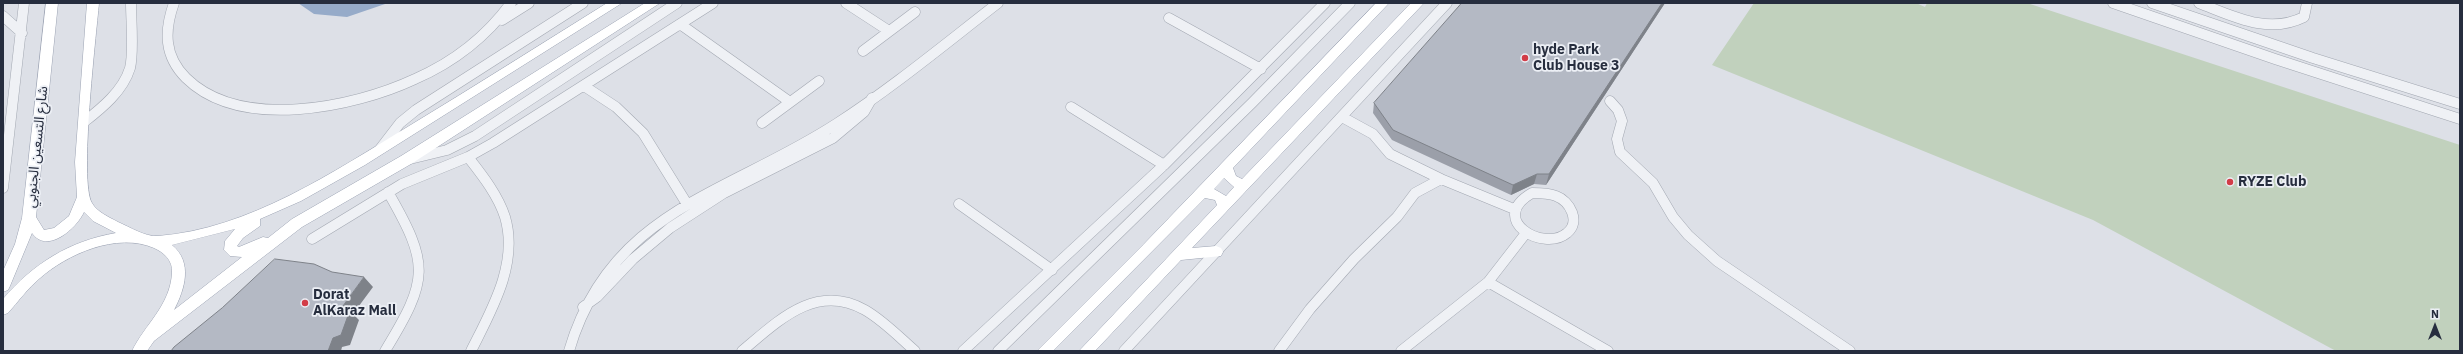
<!DOCTYPE html>
<html>
<head>
<meta charset="utf-8">
<style>
  body { margin:0 }
  #map { position:relative; width:2463px; height:354px; overflow:hidden; background:#dde0e7; font-family:"IBM Plex Sans",sans-serif }
  canvas { display:block }
  .frame { position:absolute; inset:0; border:4px solid #262d3e; pointer-events:none }
  .north { position:absolute; left:2415px; top:306px; width:40px; height:40px; -webkit-text-stroke:3px #eceff5; paint-order:stroke; rotate:0deg; font-size:11px; font-weight:700; line-height:16px; text-align:center; color:#262d3e }
  .north::after { content:''; display:block; margin:auto; width:14px; height:18px; background:#262d3e; clip-path:polygon(50% 0,100% 100%,50% 72%,0 100%) }
</style>
</head>
<body>
<div id="map">
<canvas width="2463" height="354"></canvas>
<div class="frame"></div>
<div class="north">N</div>
</div>
<script>
const ctx = document.querySelector('canvas').getContext('2d');
ctx.lineJoin = 'round';
function fill(path, color) { ctx.fillStyle = color; ctx.fill(path, 'evenodd'); }
function trace(path, color, width, dash) { ctx.strokeStyle = color; ctx.lineWidth = width; ctx.lineCap = dash ? 'butt' : 'round'; ctx.setLineDash(dash || []); ctx.stroke(path); }
function write(font, color, halo, rows, align = 'center') {
  ctx.font = font + ' "IBM Plex Sans","Noto Sans Arabic",sans-serif'; ctx.lineWidth = 3.5; ctx.setLineDash([]); ctx.textBaseline = 'middle'; ctx.strokeStyle = halo; ctx.fillStyle = color; for (const [text, x, y, turn = 0] of rows) {
    ctx.save(); ctx.translate(x, y); ctx.rotate((+turn || 0) * Math.PI / 180); ctx.textAlign = isNaN(turn) ? turn : align; if (halo) ctx.strokeText(text, 0, 0); ctx.fillText(text, 0, 0); ctx.restore();
  }
}
fill(new Path2D(`
  M1754,3H1916L1925,7L1927,3H2027L2460,145V351H2336L2093,220L1712,65Z`), '#c1d1bd');
fill(new Path2D(`
  M298,3H388L347,17L314,14Z`), '#96abc9');
const minor = new Path2D(`
  M174,3C164,31 164,56 186,78C240,131 353,108 415,79C454,62 486,37 511,3
  M846,3L889,31
  M2113,3L2275,59L2460,119
  M2152,3L2313,58L2460,104
  M2199,3C2233,16 2268,35 2304,17L2307,3
  M3,16L22,33
  M1169,18L1261,69
  M502,20L529,3
  M680,24L790,102
  M863,51L915,12
  M584,86L616,107L643,133L687,204
  M1610,101L1618,110L1622,121L1617,139L1620,152L1653,183L1673,217L1688,235L1717,261L1850,351
  M1071,107L1164,165
  M1342,117L1373,134L1390,154L1441,179L1514,209
  M84,122C102,108 123,91 130,68C134,53 131,20 131,3
  M762,123L819,81
  M380,149L400,123L416,110L583,3
  M468,157C482,175 498,195 505,217C519,264 491,311 471,351
  M410,159L447,150L475,136L677,3
  M3,188L24,3
  M1532,193C1540,193 1549,193 1556,196C1570,201 1581,222 1567,233C1543,253 1487,219 1532,193Z
  M959,204L1052,270
  M312,239L402,184L468,157L493,143L713,3
  M1488,282L1608,351
  M583,307L597,297L633,259L670,228L724,193L833,138L864,112L872,98
  M385,351C429,279 430,265 388,192
  M569,351C610,210 728,194 836,124C892,88 945,44 998,3
  M742,351C778,321 816,282 865,310C884,321 899,337 915,351
  M963,351L1164,165L1325,3
  M998,351L1252,103L1350,3
  M1124,351L1447,3
  M1279,351L1310,309L1354,259L1397,217L1415,193L1441,179
  M1401,351L1488,282L1526,233`);
const major = new Path2D(`
  M46,3H58L36,217L44,230L54,228L69,216L77,197L75,162L87,3H99C96,37 79,181 92,203C97,212 109,217 118,222C130,227 145,237 158,236C249,229 333,172 409,126C475,86 541,44 607,3H622L365,165L301,201L260,219V226L243,238L237,246L239,247L263,237L268,238L292,219L401,156L645,3H660L411,164L302,227L154,341L147,351H132C145,324 170,306 172,273C173,261 165,253 154,248C117,232 67,254 39,279C27,289 18,302 8,313L3,315V299C33,264 69,241 116,233L93,221L84,212C77,228 47,255 32,233L10,286L8,290L3,292V271L15,244L22,218ZM235,229L225,241L224,250L230,256L242,257L174,310C185,289 193,262 172,245Z
  M1376,3H1389L1233,168L1236,176L1242,179L1411,3H1424L1192,248L1216,246L1221,248L1223,252L1221,256L1181,260L1095,351H1079L1217,205L1215,200L1205,198L1053,351H1037L1143,245ZM1224,178L1234,187L1226,196L1214,189Z`);
trace(minor, '#a2a7b1', 11);
trace(major, '#9ca3b3', 1);
trace(minor, '#eff1f5', 10);
fill(major, '#fff');
fill(new Path2D(`
  M1462,3H1665L1546,185L1534,184L1511,195L1392,140L1373,113L1374,103Z`), '#9b9fa9');
fill(new Path2D(`
  M1662,3H1665L1546,185L1549,174Z
  M1537,174L1534,184L1511,195L1513,185Z
  M364,277L373,287L353,314L359,320L350,345L342,347L341,351H328L340,310Z`), '#7e8289');
const building = new Path2D(`
  M1462,3H1662L1549,174H1537L1513,185L1393,130L1374,103Z
  M275,259L314,264L332,272L364,277L340,310H350L341,335L333,338L328,351H171L174,347L222,308Z`);
fill(building, '#b4b9c4');
trace(building, '#7e8289', 1);
for (const [x, y, r, color] of [
  [1525,58,4,"#d23c47"],
  [2230,182,4,"#d23c47"],
  [305,303,4,"#d23c47"]
]) { const dot = new Path2D(); dot.arc(x, y, r, 0, 2 * Math.PI); ctx.fillStyle = color; ctx.fill(dot); trace(dot, '#eceff5', 1.5); }
write('bold 14px', '#262d3e', '#eceff5', [
  ["hyde Park",1533,50],
  ["Club House 3",1533,66],
  ["RYZE Club",2238,182],
  ["Dorat",313,295],
  ["AlKaraz Mall",313,311]
], 'left');
write('14px', '#262d3e', '#eceff5', [
  ["شارع التسعين الجنوبي",37,147,-84]
]);
</script>
</body>
</html>
